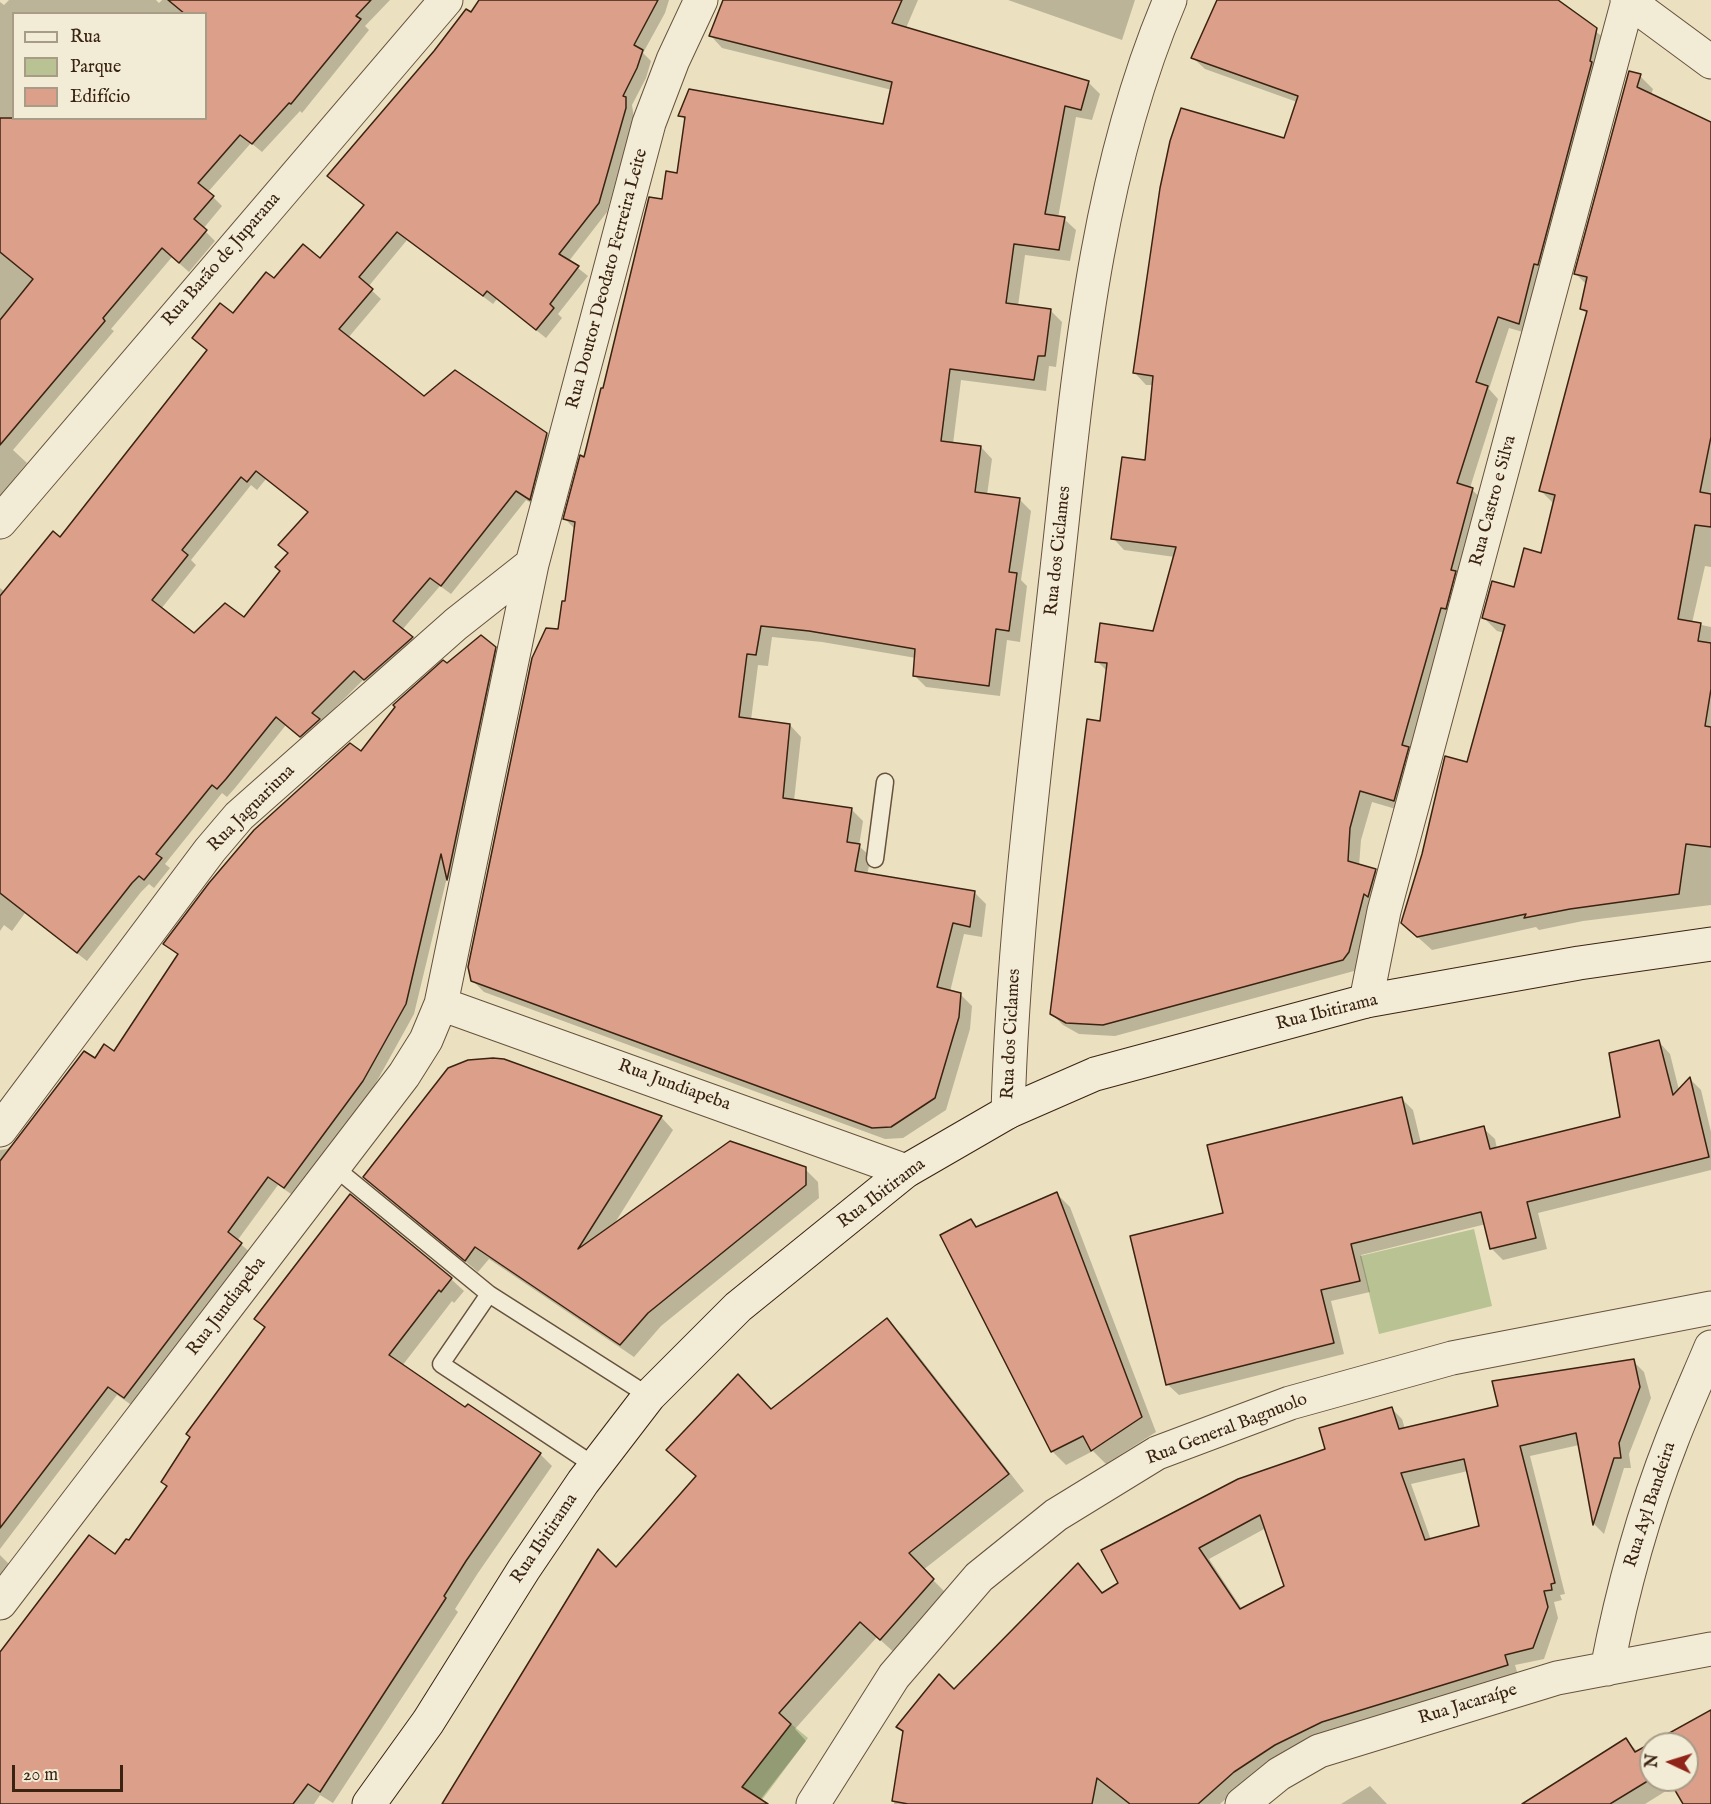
<!DOCTYPE html>
<html>
<head>
<meta charset="utf-8">
<style>
  body { margin:0 }
  #map { position:relative; width:1711px; height:1804px; overflow:hidden; background:#ebe1c0; font-family:"IM FELL English",serif }
  canvas { display:block }
  .legend { position:absolute; left:12px; top:12px; width:195px; height:108px; box-sizing:border-box; background:#f2ecd6; border:2px solid #a99c87; margin:0; padding:8px 10px; list-style:none; font-size:18px; color:#3b2311 }
  .legend li { display:flex; align-items:center; gap:12px; height:30px }
  .legend b { width:30px; border:2px solid #a99c87 }
  .north { position:absolute; left:1639px; top:1732px; width:60px; height:60px; box-sizing:border-box; background:#f2ecd6; border:2px solid #a99c87; border-radius:50%; rotate:274deg; font-size:16px; font-weight:700; line-height:24px; text-align:center; color:#3b2311 }
  .north::after { content:''; display:block; margin:auto; width:21px; height:27px; background:#8f2418; clip-path:polygon(50% 0,100% 100%,50% 72%,0 100%) }
  .scale { position:absolute; left:12px; top:1765px; width:111px; height:27px; box-sizing:border-box; border:3px solid #3b2311; border-top:0; padding-left:8px; font-size:18px; line-height:21px; white-space:nowrap; color:#3b2311; -webkit-text-stroke:4px #f2ecd6; paint-order:stroke }
</style>
</head>
<body>
<div id="map">
<canvas width="1711" height="1804"></canvas>
<ul class="legend">
<li><b style="height:8px;background:#f2ecd6"></b>Rua</li>
<li><b style="height:16px;background:#b8c292"></b>Parque</li>
<li><b style="height:16px;background:#dc9f8a"></b>Edifício</li>
</ul>
<div class="north">N</div>
<div class="scale">20 m</div>
</div>
<script>
const ctx = document.querySelector('canvas').getContext('2d');
ctx.lineJoin = 'round';
function fill(path, color) { ctx.fillStyle = color; ctx.fill(path, 'evenodd'); }
function trace(path, color, width, dash) { ctx.strokeStyle = color; ctx.lineWidth = width; ctx.lineCap = dash ? 'butt' : 'round'; ctx.setLineDash(dash || []); ctx.stroke(path); }
function write(font, color, halo, rows, align = 'center') {
  ctx.font = font + ' "IM FELL English",serif'; ctx.lineWidth = 4.5; ctx.setLineDash([]); ctx.textBaseline = 'middle'; ctx.strokeStyle = halo; ctx.fillStyle = color; for (const [text, x, y, turn = 0] of rows) {
    ctx.save(); ctx.translate(x, y); ctx.rotate((+turn || 0) * Math.PI / 180); ctx.textAlign = isNaN(turn) ? turn : align; if (halo) ctx.strokeText(text, 0, 0); ctx.fillText(text, 0, 0); ctx.restore();
  }
}
fill(new Path2D(`
  M1474,1229L1492,1306L1379,1334L1360,1256Z
  M791,1724L808,1738L762,1800L742,1787Z`), '#b8c292');
fill(new Path2D(`
  M9,0H156L159,3L162,0H390L365,26L369,30L302,113L300,111L262,152L251,143L208,192L222,206L203,229L215,241L189,272L172,257L111,329L114,331L13,450L27,463L0,496V2L4,5ZM14,14H206V118H14Z
  M480,0H669L665,13L643,53L651,61L646,78L632,105L634,118L607,212L569,261L588,276L558,314L562,318L546,338L497,299L493,304L407,240L368,287L381,299L348,338L424,398L547,434L556,443L539,508L526,500L451,594L440,586L402,630L421,647L374,688L364,679L321,722L310,745L286,725L235,788L227,797L222,793L165,864L170,868L154,888L149,884L141,892L87,961L25,913L12,931L4,925L0,931V588L5,592L60,539L208,351L233,315L275,280L320,260L365,206L329,176L467,11L471,14ZM266,479L309,513L282,571L244,620L194,635L161,609L196,565L191,560L251,485L257,490Z
  M725,0H918L906,28L1088,82L1100,94L1092,120L1076,117L1058,218L1064,219L1076,230L1070,261L1025,255L1018,306L1050,310L1062,322L1056,367L1049,366L1046,391L961,380L953,444L981,447L992,459L987,495L1019,499L1031,511L1021,580L1027,586L1020,642L1007,640L1000,696L926,687L914,675L916,658L822,642L772,637L768,666L758,665L751,720L790,725L801,737L794,801L851,809L863,821L859,846L871,857L867,875L974,892L986,904L982,937L964,934L950,992L961,995L972,1006L970,1029L946,1110L903,1138L885,1139L484,992L472,980L567,603L576,530L565,519L663,201L678,174L686,121L680,115L884,125L892,90L722,48L711,36Z
  M1008,0H1135L1122,40Z
  M1219,0H1555L1608,41L1530,334L1509,328L1489,389L1498,399L1470,488L1484,501L1406,812L1372,802L1361,840L1359,866L1375,870L1387,882L1360,964L1354,971L1115,1036L1079,1034L1063,1025L1051,1013L1108,672L1097,661L1154,632L1175,557L1124,550L1113,538L1146,462L1153,385H1146L1135,373L1285,140L1297,102L1205,69L1193,58Z
  M1640,76L1653,89L1651,95L1711,124V567L1705,566L1692,623L1711,627V905L1583,921L1539,930L1536,927L1432,950L1402,923L1468,764L1505,633L1497,631L1484,618L1515,589L1542,555L1554,504L1541,491L1588,315L1581,308L1587,285L1576,274Z
  M495,648L504,658L457,887L447,877L414,1014L372,1090L294,1196L278,1185L237,1241L251,1253L133,1406L117,1395L0,1549V1150L7,1149L16,1142L95,1060L114,1053L179,956L165,944L447,665Z
  M1659,1042L1670,1054L1679,1090L1690,1079L1701,1090L1711,1132V1170L1538,1213L1547,1249L1503,1260L1491,1248L1486,1224L1361,1255L1370,1292L1331,1301L1344,1354L1179,1395L1167,1384L1224,1214L1402,1099L1413,1110L1421,1143L1483,1128L1495,1139L1497,1149L1622,1118Z
  M661,1117L673,1130L613,1226L805,1169L818,1182L819,1198L661,1326L634,1357L489,1259L478,1272L365,1177Z
  M1056,1193L1070,1207L1156,1432L1106,1464L1093,1451L1066,1465L1052,1451L971,1221L978,1228Z
  M451,1279L464,1291L454,1303L452,1301L402,1366L465,1409L540,1454L552,1466L478,1573L455,1609L458,1612L333,1803L320,1795L314,1804H0V1651L129,1542L168,1487L266,1329L256,1319Z
  M887,1320L903,1336L1024,1491L923,1570L949,1596L897,1655L877,1637L795,1729L806,1741L760,1800L764,1804H451L616,1569L697,1477L669,1450L772,1411Z
  M1633,1361L1644,1372L1651,1398L1629,1454L1631,1468H1624L1604,1534L1594,1524L1579,1445L1530,1456L1565,1594L1560,1595L1562,1600L1554,1602L1558,1618L1544,1659L1515,1665L1518,1675L1245,1782L1220,1804H894L904,1734L898,1727L954,1691L1078,1565L1104,1594L1391,1408L1402,1419L1405,1429L1500,1407ZM1468,1471L1481,1527L1431,1540L1411,1484ZM1266,1528L1286,1587L1242,1609L1209,1559Z
  M0,1555L11,1566L0,1579Z
  M1711,1712V1804H1684L1674,1786L1645,1804H1525L1626,1740L1638,1752L1651,1745V1780H1687V1744H1653Z
  M1370,1786L1387,1804H1341Z`), '#0003');
const building = new Path2D(`
  M168,0H371L356,16L361,19L291,104L289,103L252,144L240,135L198,183L214,196L194,219L207,230L197,242L179,263L162,248L103,318L105,321L0,445V320L33,279L0,252V118H206V14H185Z
  M479,0H658L634,45L643,50L637,68L623,96L626,97V108L599,203L559,254L579,266L550,304L554,308L536,330L487,291L483,296L397,232L359,277L373,289L339,329L424,396L455,370L547,433L530,500L516,491L441,586L430,578L393,621L413,637L364,680L354,671L312,713L320,719L300,737L276,717L226,779L217,789L212,785L156,854L162,858L144,880L139,876L132,883L77,953L0,893V596L53,531L60,537L207,350L192,338L220,303L233,313L266,272L274,278L303,244L320,258L364,205L327,176L434,51L466,9L471,12ZM256,471L308,512L278,545L288,553L275,567L280,571L244,617L225,603L194,633L152,600L188,555L182,550L241,477L247,482Z
  M723,0H902L892,23L1089,81L1081,110L1065,106L1045,214L1065,217L1059,250L1014,244L1006,303L1051,309L1045,356H1038L1034,380L950,369L941,441L981,446L975,492L1020,498L1009,572L1017,573L1009,631L996,629L989,686L913,676L915,649L809,631L761,626L756,655L747,654L739,717L790,724L783,798L852,808L847,842L860,844L855,871L975,891L970,927L953,923L937,987L961,993L959,1017L935,1098L891,1127L872,1128L471,981L468,967L532,658L546,628L558,629L562,601H565L575,522L563,519L580,455L584,457L601,388H603L649,197L662,199L666,171L677,173L685,117L678,116L689,89L883,124L892,82L709,36Z
  M1217,0H1558L1597,28L1590,61L1592,62L1538,265L1534,264L1519,324L1498,317L1476,382L1488,386L1457,483L1473,488L1451,570L1456,571L1446,609L1441,608L1402,745L1409,747L1394,801L1360,791L1350,828L1348,861L1376,869L1368,897L1364,894L1349,952L1343,960L1103,1025L1066,1023L1050,1014L1087,719L1100,721L1107,663L1095,662L1100,623L1153,631L1176,547L1111,539L1122,457L1145,460L1153,376L1133,373L1160,188L1170,141L1181,108L1284,138L1298,96L1191,58Z
  M1629,71L1641,74L1637,87L1711,122V437L1700,492L1711,494V527L1695,525L1678,619L1701,623L1698,641L1711,643V689L1705,726L1711,727V847L1686,844L1679,894L1570,909L1524,918L1526,914L1417,937L1401,923L1422,854L1445,756L1467,762L1505,625L1482,618L1492,581L1514,587L1524,548L1541,553L1555,495L1539,491L1587,311L1580,309L1587,277L1574,274Z
  M481,635L496,647L447,880L441,854L406,1004L363,1081L284,1188L268,1177L228,1232L242,1243L124,1398L108,1387L0,1528V1161L84,1051L95,1058L104,1044L114,1051L178,954L163,944L209,883L254,830L350,743L361,751L395,707L393,705L443,660L447,663Z
  M1659,1040L1673,1095L1690,1077L1709,1157L1527,1202L1536,1238L1490,1249L1481,1212L1351,1244L1360,1281L1321,1290L1334,1343L1166,1385L1130,1236L1223,1213L1207,1145L1402,1097L1413,1144L1484,1126L1490,1149L1620,1117L1609,1053Z
  M493,1058L504,1059L662,1116L578,1249L730,1141L806,1167V1185L648,1313L620,1345L475,1247L465,1261L363,1177L448,1068L468,1060Z
  M1057,1192L1142,1417L1091,1451L1083,1436L1051,1452L940,1235L971,1219L976,1227Z
  M350,1194L452,1278L441,1292L439,1290L389,1355L465,1407L468,1404L541,1453L466,1561L444,1596L446,1598L320,1792L308,1784L293,1804H0V1652L89,1535L115,1554L126,1539L129,1540L167,1486L161,1482L190,1437L186,1434L265,1327L254,1319Z
  M887,1318L1009,1474L909,1553L934,1579L880,1640L860,1622L779,1713L791,1724L742,1787L768,1804H442L598,1549L616,1567L696,1476L666,1450L738,1374L771,1409Z
  M1634,1359L1640,1387L1619,1443L1621,1458H1614L1593,1525L1576,1433L1520,1446L1555,1583L1551,1584L1552,1590L1544,1591L1548,1607L1533,1648L1505,1655L1508,1665L1322,1722L1275,1745L1234,1772L1198,1804H1130L1097,1778L1092,1804H908L892,1801L903,1731L896,1727L939,1674L954,1689L1078,1563L1102,1593L1118,1583L1101,1550L1238,1479L1325,1449L1319,1428L1392,1407L1399,1429L1498,1406L1492,1381ZM1464,1459L1479,1526L1425,1540L1401,1473ZM1260,1515L1284,1586L1240,1609L1199,1548Z
  M1711,1710V1804H1683L1669,1780H1687V1744H1651V1779L1610,1804H1522L1626,1738L1635,1752Z`);
fill(building, '#dc9f8a');
trace(building, '#3b2311', 1.5);
const service = new Path2D(`
  M875,859L885,782
  M334,1167L489,1294L649,1396
  M489,1294L441,1364L595,1466`);
const minor = new Path2D(`
  M1627,0L1711,62
  M0,522L446,0
  M1366,1001L1384,911L1628,1
  M441,1004L906,1171
  M1008,1112C1013,937 1036,762 1055,587C1077,392 1092,183 1170,0
  M0,1130L210,850L239,816L456,624L532,564
  M0,1603L404,1075L426,1040L441,1004L532,564L649,123L673,60L701,0
  M1607,1669C1622,1591 1643,1514 1672,1440C1684,1409 1698,1378 1711,1347
  M813,1804L894,1676L979,1577L1056,1515L1157,1453L1290,1403L1452,1358L1711,1308
  M1242,1804L1279,1774L1319,1751L1557,1678L1711,1649`);
const secondary = new Path2D(`
  M369,1804L428,1722L524,1569L583,1482L649,1396L738,1307L906,1171L1008,1112L1095,1074L1366,1001L1579,963L1711,944`);
trace(service, '#67523d', 19);
trace(minor, '#67523d', 35);
trace(secondary, '#3b2311', 35);
trace(service, '#f2ecd6', 16);
trace(minor, '#f2ecd6', 33);
trace(secondary, '#f2ecd6', 33);
write('18px', '#3b2311', '#f2ecd6', [
  ["Rua Barão de Juparana",222,260,-49],
  ["Rua Doutor Deodato Ferreira Leite",608,279,-75],
  ["Rua Castro e Silva",1494,501,-75],
  ["Rua dos Ciclames",1059,551,-84],
  ["Rua Jaguariuna",252,809,-45],
  ["Rua Ibitirama",1327,1013,-14],
  ["Rua dos Ciclames",1012,1034,-87],
  ["Rua Jundiapeba",674,1086,20],
  ["Rua Ibitirama",882,1194,-37],
  ["Rua Jundiapeba",227,1307,-53],
  ["Rua General Bagnuolo",1227,1430,-21],
  ["Rua Ayl Bandeira",1651,1505,-72],
  ["Rua Ibitirama",545,1539,-56],
  ["Rua Jacaraípe",1468,1705,-17]
]);
</script>
</body>
</html>
